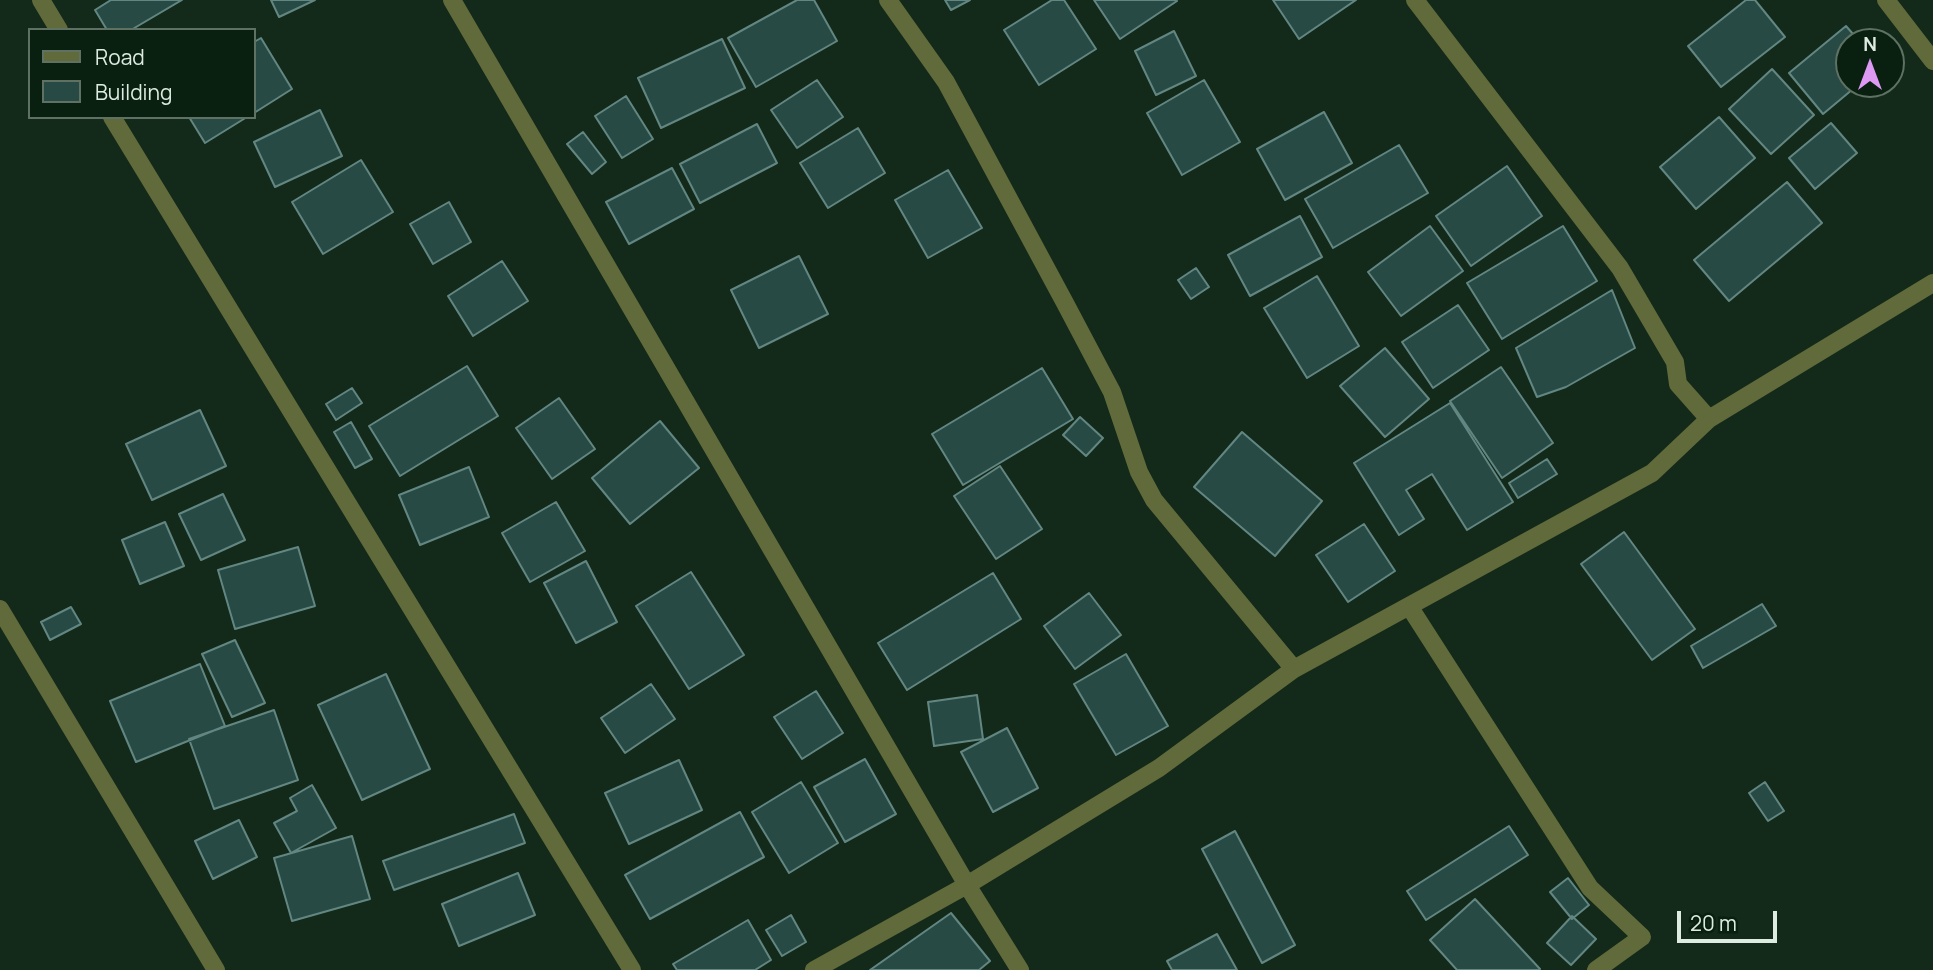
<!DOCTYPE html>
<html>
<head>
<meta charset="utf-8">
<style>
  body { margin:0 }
  #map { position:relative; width:1933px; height:970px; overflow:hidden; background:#132919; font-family:Manrope,sans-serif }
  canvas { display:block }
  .legend { position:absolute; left:28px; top:28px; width:228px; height:91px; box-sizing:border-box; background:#092010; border:2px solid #5e7163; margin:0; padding:9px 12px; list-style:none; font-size:21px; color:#ddebe0 }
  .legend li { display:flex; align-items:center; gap:14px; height:35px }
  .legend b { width:35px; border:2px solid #5e7163 }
  .north { position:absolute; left:1835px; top:28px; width:70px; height:70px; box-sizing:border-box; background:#092010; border:2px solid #5e7163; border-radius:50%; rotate:0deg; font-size:19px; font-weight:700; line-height:28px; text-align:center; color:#ddebe0 }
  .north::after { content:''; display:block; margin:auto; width:24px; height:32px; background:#dd99f3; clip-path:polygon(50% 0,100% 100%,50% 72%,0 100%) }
  .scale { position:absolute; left:1677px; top:911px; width:100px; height:32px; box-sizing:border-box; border:4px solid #ddebe0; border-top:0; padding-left:9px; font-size:21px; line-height:24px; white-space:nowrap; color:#ddebe0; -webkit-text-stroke:5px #092010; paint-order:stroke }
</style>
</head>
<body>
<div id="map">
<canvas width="1933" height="970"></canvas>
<ul class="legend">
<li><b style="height:9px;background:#606a3a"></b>Road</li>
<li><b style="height:19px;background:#274a45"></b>Building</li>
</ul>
<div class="north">N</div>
<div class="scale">20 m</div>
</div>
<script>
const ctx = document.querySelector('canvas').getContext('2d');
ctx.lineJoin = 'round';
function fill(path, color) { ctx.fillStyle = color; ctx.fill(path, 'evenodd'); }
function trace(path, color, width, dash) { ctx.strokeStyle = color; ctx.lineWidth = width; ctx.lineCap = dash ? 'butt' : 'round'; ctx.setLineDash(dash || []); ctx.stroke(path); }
const building = new Path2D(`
  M111,0H182L131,30H107L95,10Z
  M271,0H315L279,17Z
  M797,0H814L837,41L756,87L728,38Z
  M945,0H970L951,10Z
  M1052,0H1064L1096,49L1039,85L1004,30Z
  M1094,0H1176L1177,1L1120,39Z
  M1273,0H1356L1299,39Z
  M1746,0H1755L1785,37L1721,87L1688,46Z
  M1846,26L1860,42H1849V84H1859L1823,114L1789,73Z
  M1174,31L1196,76L1156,95L1135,51Z
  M261,38L292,89L254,113V42Z
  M722,39L745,88L661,128L638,78Z
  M1772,69L1814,115L1771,154L1729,109Z
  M817,80L843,117L797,148L771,110Z
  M1204,80L1240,142L1182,175L1147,113Z
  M626,96L653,139L622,158L595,116Z
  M320,110L342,156L275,187L254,142Z
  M1324,112L1352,163L1285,200L1257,149Z
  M189,117H247L205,143Z
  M1719,117L1755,158L1696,209L1660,167Z
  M1831,123L1857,153L1815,189L1789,158Z
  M757,124L777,163L700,203L680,164Z
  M858,128L885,173L828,208L800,163Z
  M583,132L606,162L592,174L567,144Z
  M1399,145L1428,193L1333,248L1305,199Z
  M361,160L393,212L323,254L292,202Z
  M1507,166L1542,216L1471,266L1436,216Z
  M672,168L694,209L629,244L606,202Z
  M948,170L982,228L928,258L895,200Z
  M1787,182L1822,223L1729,301L1694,260Z
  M449,202L471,242L433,264L410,224Z
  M1300,216L1322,257L1250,296L1228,255Z
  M1430,226L1463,271L1401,316L1368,272Z
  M1563,226L1597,281L1502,339L1467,283Z
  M799,256L828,314L759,348L731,290Z
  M502,261L528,301L473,336L448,296Z
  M1196,268L1209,287L1191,299L1178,280Z
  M1317,276L1359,346L1307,378L1264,308Z
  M1612,290L1635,348L1566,387L1537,397L1516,348Z
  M1458,305L1489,350L1433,388L1402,342Z
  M1385,348L1429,399L1385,437L1340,386Z
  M467,366L498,416L400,476L369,426Z
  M1501,367L1553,443L1502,478L1450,401Z
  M1042,368L1073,419L963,485L932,434Z
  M352,388L362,403L336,420L326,404Z
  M559,398L595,449L552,479L516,428Z
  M1450,403L1513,502L1467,530L1432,474L1406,490L1424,519L1399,535L1354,463Z
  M200,410L226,466L152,500L126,444Z
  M1080,417L1103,438L1086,456L1063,435Z
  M660,421L699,468L630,524L592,478Z
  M351,422L372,459L355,468L334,432Z
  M1242,432L1322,501L1275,556L1194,487Z
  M1547,459L1557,474L1518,498L1509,483Z
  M1000,466L1042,529L996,559L954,496Z
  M469,467L489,517L420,545L399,495Z
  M223,494L245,540L201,560L179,514Z
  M556,502L585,551L530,582L502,533Z
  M165,522L184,566L140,584L122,540Z
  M1364,524L1395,571L1348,602L1316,555Z
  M1624,532L1695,629L1652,660L1581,564Z
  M298,547L315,606L235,629L218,570Z
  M586,561L617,622L576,643L544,583Z
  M691,572L744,655L689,689L636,606Z
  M993,573L1021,619L907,690L878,643Z
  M1089,593L1121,635L1075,669L1044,626Z
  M1762,604L1776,626L1703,668L1691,646Z
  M71,607L81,624L50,640L41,622Z
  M235,640L265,703L232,717L202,654Z
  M1126,654L1168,726L1116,755L1074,684Z
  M200,664L225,726L136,762L110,701Z
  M386,674L430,769L362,800L318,705Z
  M651,684L675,719L625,753L601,718Z
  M816,691L843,733L802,759L774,717Z
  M977,695L983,739L934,746L928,702Z
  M274,710L298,780L214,809L189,739Z
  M1007,728L1038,788L993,812L961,752Z
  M865,759L896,814L845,842L814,787Z
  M679,760L702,810L629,844L605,793Z
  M801,782L838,843L789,873L752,812Z
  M1765,782L1784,811L1768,821L1749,793Z
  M312,785L336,828L291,853L274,823L297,811L290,798Z
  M740,812L764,857L650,919L625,875Z
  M514,814L525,843L394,890L383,861Z
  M239,820L257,857L213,879L195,841Z
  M1509,826L1528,855L1426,920L1407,891Z
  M1235,831L1295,945L1262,963L1202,849Z
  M352,836L370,899L292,921L274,858Z
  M518,873L535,915L459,946L442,904Z
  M1568,878L1589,905L1572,919L1550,892Z
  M1475,899L1540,969L1539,970H1457L1430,940Z
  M951,913L990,961L979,970H870Z
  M791,915L806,942L782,956L766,930Z
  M1572,916L1596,939L1571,965L1547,943Z
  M748,920L771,960L755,970H677L673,964Z
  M1217,934L1237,970H1172L1167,961Z`);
fill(building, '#274a45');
trace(building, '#628782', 2);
trace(new Path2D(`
  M41,0L59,30
  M452,0L967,885L1020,970
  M888,0L946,82L1065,303L1112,392L1139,472L1154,500L1294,669
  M1415,0L1620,268L1675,362L1678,384L1709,419
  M1886,0L1933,61
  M112,117L632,970
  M1409,606L1590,888L1642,937L1596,970
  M0,609L216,970
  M814,970L967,885L1159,768L1294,669L1652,473L1709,419L1933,283`), '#606a3a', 18);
</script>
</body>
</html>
